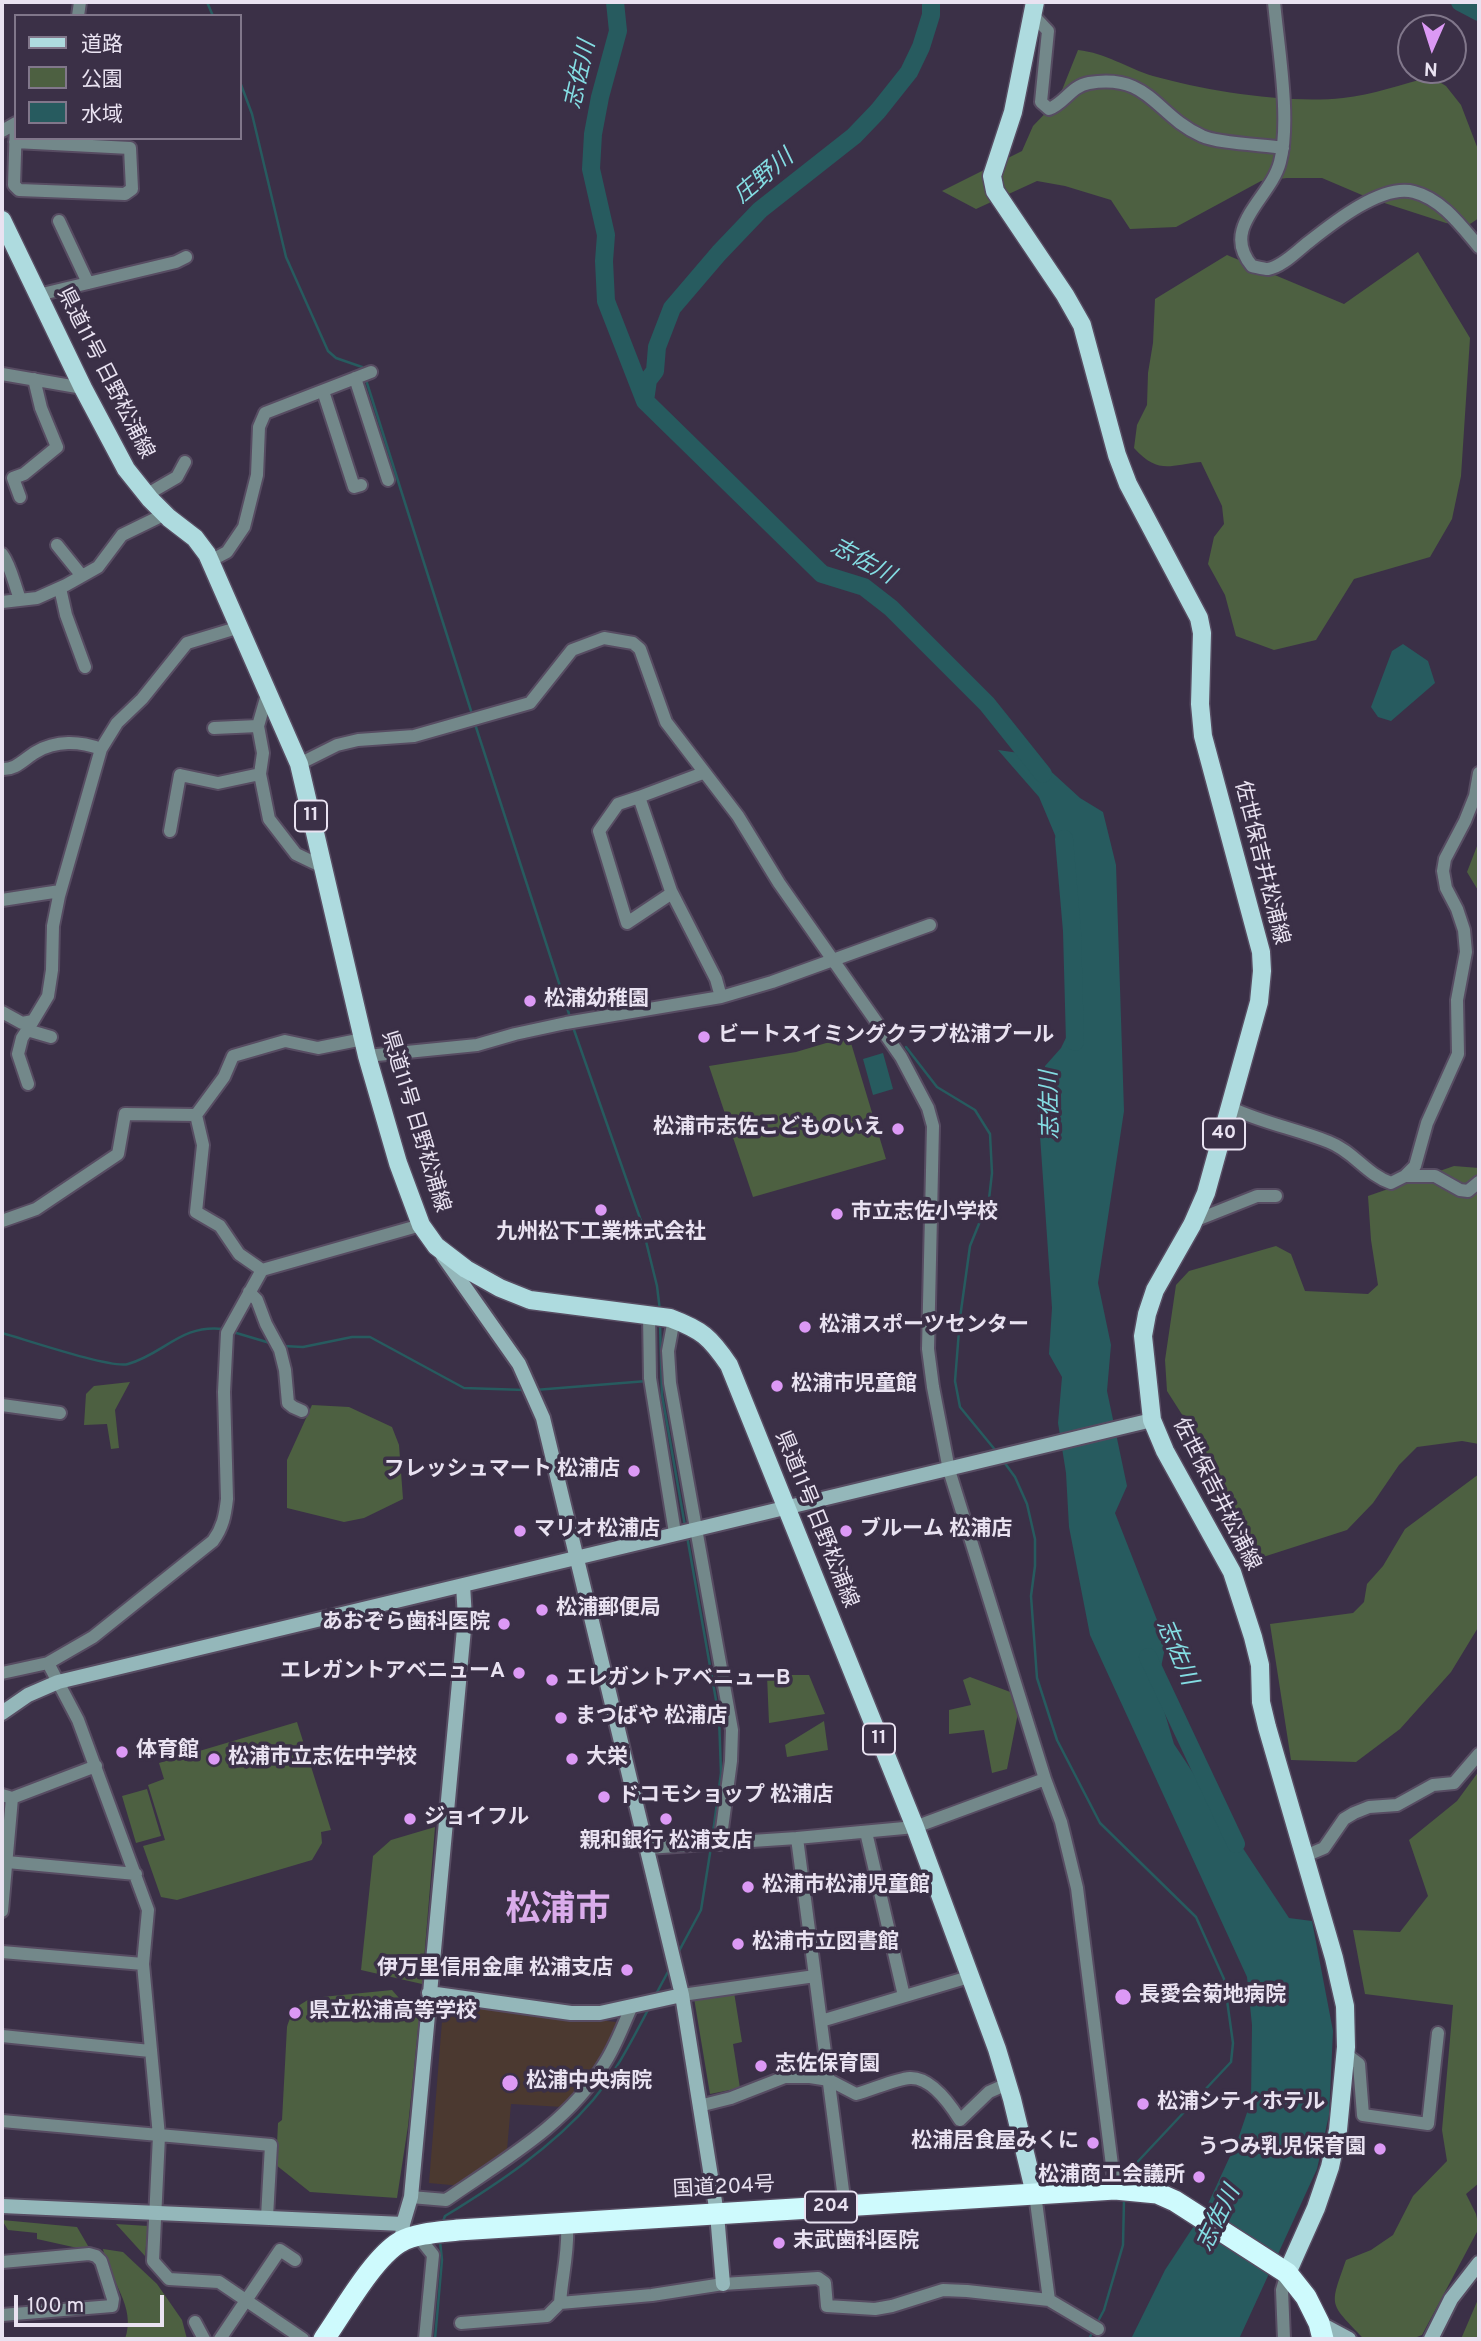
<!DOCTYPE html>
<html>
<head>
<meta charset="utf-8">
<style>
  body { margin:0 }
  #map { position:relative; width:1481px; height:2341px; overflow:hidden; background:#3b3047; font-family:Overpass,"Noto Sans JP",sans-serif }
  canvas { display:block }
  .frame { position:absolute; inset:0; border:4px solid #e9e2f1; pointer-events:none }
  .legend { position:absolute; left:14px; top:14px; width:228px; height:126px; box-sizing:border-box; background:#3b3047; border:2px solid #81778b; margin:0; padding:9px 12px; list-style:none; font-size:21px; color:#e9e2f1 }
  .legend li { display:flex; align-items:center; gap:14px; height:35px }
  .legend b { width:35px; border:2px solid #81778b }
  .north { position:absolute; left:1397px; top:14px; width:70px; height:70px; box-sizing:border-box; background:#3b3047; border:2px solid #81778b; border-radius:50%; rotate:183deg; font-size:19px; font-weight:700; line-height:28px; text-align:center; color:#e9e2f1 }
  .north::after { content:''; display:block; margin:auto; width:24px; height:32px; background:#dc99f5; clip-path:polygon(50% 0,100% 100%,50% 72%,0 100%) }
  .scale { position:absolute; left:14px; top:2295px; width:150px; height:32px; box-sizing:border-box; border:4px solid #e9e2f1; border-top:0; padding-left:9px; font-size:21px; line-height:24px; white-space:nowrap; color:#e9e2f1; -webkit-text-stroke:5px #3b3047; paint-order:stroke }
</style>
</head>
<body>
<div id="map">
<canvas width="1481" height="2341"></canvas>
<div class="frame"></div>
<ul class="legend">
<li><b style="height:9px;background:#aedbdf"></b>道路</li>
<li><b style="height:19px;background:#4d6041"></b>公園</li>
<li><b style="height:19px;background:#275b5f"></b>水域</li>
</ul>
<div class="north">N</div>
<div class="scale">100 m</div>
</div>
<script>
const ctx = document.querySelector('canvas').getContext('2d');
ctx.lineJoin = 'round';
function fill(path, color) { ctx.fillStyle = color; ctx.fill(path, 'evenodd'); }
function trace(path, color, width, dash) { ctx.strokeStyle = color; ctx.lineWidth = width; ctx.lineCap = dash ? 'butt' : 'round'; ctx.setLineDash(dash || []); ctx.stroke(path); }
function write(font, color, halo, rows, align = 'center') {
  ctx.font = font + ' Overpass,"Noto Sans JP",sans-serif'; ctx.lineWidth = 7; ctx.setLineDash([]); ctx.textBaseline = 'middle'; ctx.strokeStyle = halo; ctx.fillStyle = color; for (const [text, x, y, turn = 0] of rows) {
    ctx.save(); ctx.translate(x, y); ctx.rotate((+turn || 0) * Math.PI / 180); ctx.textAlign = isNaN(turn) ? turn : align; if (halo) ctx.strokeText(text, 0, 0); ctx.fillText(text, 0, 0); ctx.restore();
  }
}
fill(new Path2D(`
  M450,2003L616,2022L614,2038L599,2061L563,2107L511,2104L507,2150L496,2163L462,2186L429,2183L443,2009Z`), '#4b3930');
fill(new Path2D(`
  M1078,50C1106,53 1127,68 1153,76C1207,91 1287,104 1343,98C1372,95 1402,84 1431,77L1446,86L1461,105L1479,152V218L1467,226L1446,223L1369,198L1322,178H1287L1261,181L1176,227L1130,229L1111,200L1065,186L1037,181L976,209L942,191L1022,151L1033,126L1058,100Z
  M1418,252L1470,338L1461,476L1452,519L1430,557L1354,579L1316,640L1274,650L1236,636L1225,595L1208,564L1214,537L1224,524L1222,506L1201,462C1169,465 1159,475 1134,448L1137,425L1147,405L1148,373L1153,343L1155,299L1227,255L1344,304Z
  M1479,841V892L1467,872Z
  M843,1038L851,1043L886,1159L753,1197L709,1066L796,1052Z
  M1454,1166L1479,1168V1444L1462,1441L1417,1447L1399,1465L1373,1503L1347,1530L1260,1558L1237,1550L1197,1438L1167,1391L1165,1360L1176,1285L1189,1271L1276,1246L1291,1254L1305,1291L1368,1294L1378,1285L1371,1240L1368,1196Z
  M130,1382L115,1410L119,1448L111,1449L107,1424L84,1425L86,1394L94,1386Z
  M312,1405L349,1407L392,1427L399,1445L403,1499L364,1518L344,1522L287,1508V1460Z
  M1479,1474V1626L1451,1672L1400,1729L1356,1762L1291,1760L1270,1624L1353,1613L1364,1602L1367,1584L1383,1566L1405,1529Z
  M767,1675H809L825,1714L769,1723Z
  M970,1677L1013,1693L1018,1713L1007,1769L992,1773L984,1730L949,1734V1710L971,1705L963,1680Z
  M824,1721L828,1750L787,1757L785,1745Z
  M297,1722L331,1830L321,1832L322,1843L312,1860L177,1900L161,1897L143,1846L165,1840L148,1785L164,1779L159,1763Z
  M1479,1771V2183L1466,2194L1476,2214L1479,2228L1422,2335L1412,2339H1364C1329,2302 1329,2308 1346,2260L1371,2250L1393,2235L1413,2196L1447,2161L1442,2130L1453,2005L1365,1994L1353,1930L1400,1932L1428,1896L1409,1840L1457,1801Z
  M147,1789L161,1836L136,1843L122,1796Z
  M435,1827L422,1984L361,1970L373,1856L391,1840Z
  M392,1990L399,1998L421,2000L408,2126L397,2198L310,2192L276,2165L278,2123L282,2120L287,2027C292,2011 297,2005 312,1998Z
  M734,1992L742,2042L733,2044L740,2088L710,2094L694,1998Z
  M2,2220L77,2227L91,2251L37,2239V2233L8,2230Z
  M116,2224L148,2226L145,2256Z
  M103,2249L123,2252L157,2284L182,2320L187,2339H125C137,2306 109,2281 103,2249Z
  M1479,2297V2339H1461Z`), '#4d6041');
fill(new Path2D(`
  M1403,644L1428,661L1435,683L1391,721L1378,717L1371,707L1392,651Z
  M998,750L1033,755L1080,798L1103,812L1116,865L1124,1111L1098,1283L1111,1345L1107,1391L1127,1486L1115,1513L1166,1643L1157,1687L1174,1744L1289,1918L1312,1921L1333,2031L1329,2115L1317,2169L1239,2339H1131L1165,2270L1207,2206L1238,2139L1251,2101L1252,2025L1247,1977L1090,1635L1069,1527L1066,1473L1058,1423L1062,1377L1049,1354L1052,1308L1038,1107L1045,1066L1061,1048L1081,1007L1080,955L1071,873L1039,797Z
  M883,1053L893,1089L873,1095L863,1059Z`), '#275b5f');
trace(new Path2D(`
  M207,2L213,16
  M240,82L252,114L286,257L328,351L336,358L362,367L363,371
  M366,380L472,714
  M475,724L570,1017
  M573,1027L641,1221L657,1286L660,1311
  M906,1047L937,1087L975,1110L990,1134L992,1173L989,1199L970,1246L960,1318L955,1381L960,1407L996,1451
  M660,1324L662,1395L685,1526
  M233,1332L270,1343
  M2,1333C24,1339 112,1369 128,1364C164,1354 181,1324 223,1329
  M283,1346L303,1347L352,1337H370L464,1388L525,1390
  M535,1390L647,1381
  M1004,1462L1015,1477L1027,1504L1035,1539V1566L1031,1596L1037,1678L1057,1740L1100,1823L1196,1917L1224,1979L1233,2043L1231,2062L1128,2172L1126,2183
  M687,1536L719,1717L721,1773L712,1840
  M678,1953L701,1910L711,1847
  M655,1996L670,1968
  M442,2224L445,2216C497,2184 553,2147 593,2100C616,2072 632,2040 649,2008
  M1096,2325L1104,2310L1123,2245L1124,2200
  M435,2339L442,2260L440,2241
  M1089,2339L1093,2331`), '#275b5f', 2.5);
trace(new Path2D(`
  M615,2L618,31L600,97L593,134L591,169L606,235L604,261L606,301L645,401L822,574L864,587L891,608L987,704L1043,774
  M1460,2L1479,12
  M645,401L648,380L655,371L657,347L672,308L719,253L760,210L854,136L878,111L909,72L921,47L931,15V2
  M1064,839L1072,931L1075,1042
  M1148,1657L1236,1844`), '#275b5f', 18);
const street = new Path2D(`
  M1274,2C1278,46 1291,120 1280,162C1271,198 1219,227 1252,266C1257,267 1264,269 1268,269C1281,267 1295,253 1305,245C1329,226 1381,183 1414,192C1442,199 1462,227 1479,247
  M1033,15L1048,31L1041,102L1049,109C1065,103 1071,86 1089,83C1150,73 1155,115 1202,136C1216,143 1264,145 1283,148
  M78,16L80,2
  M2,131L16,123
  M15,142L130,148L132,189L125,194L19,190L14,185L16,123
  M59,221L88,283
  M38,295L176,262L186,257
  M2,374L83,388
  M355,378L388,480
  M323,391L354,487L361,485
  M146,495L177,477L185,462
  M20,497L13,478L24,474L57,447L41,408L34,379
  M57,545L82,576
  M2,554C11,566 14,584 20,599
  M210,561L227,552L244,527L257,475L259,427L265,413L371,372
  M60,588L66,615L85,667
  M2,602L37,598L66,585L98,567L122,535L165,514
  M268,691L258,726L263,753L260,774L269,819L296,854L323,867
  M214,728L258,726
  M299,764L337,745L358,740L414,736L530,703L572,650L604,638L633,643L640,649L666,722L738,816L779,883L901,1057L928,1108L933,1126L928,1349L933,1387L949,1470L1045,1779L915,1827L797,1838L647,1848
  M2,769C16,770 24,759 36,752C56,740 80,741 101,749
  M703,773L639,797L671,891L716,979L721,997
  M639,797L618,804L599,831L627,923L672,893
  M170,831L180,775L218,783L260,774
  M2,900L60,891
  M2,1012L22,1023L33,1021L48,996L52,970L53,926L59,896L101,749L117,723L142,699L187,643L240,627
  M27,1030L51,1037
  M363,1039L318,1048L285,1041L233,1056L224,1077L196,1115L203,1145L196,1212L220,1226L239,1254L262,1270L421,1225
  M367,1056L477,1045L515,1034L566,1023L721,997L772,982L930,925
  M28,1084L18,1054L22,1038L33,1021
  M1231,1108C1263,1123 1296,1129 1329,1142C1353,1151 1367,1175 1391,1183L1405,1176L1415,1166L1427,1123L1458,1054L1457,1000L1466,952L1464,930L1457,909L1446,888L1443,871L1445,859L1465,821L1475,796L1479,773
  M1405,1176H1435L1460,1190L1468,1191L1479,1182
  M2,1221L36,1209L118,1154L125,1114L196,1115
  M1194,1221L1257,1196H1276
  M249,1292L257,1300L266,1324L280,1350L285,1370L288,1403L293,1407L302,1411
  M649,1315L650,1378L675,1533
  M674,1319L668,1351L670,1383L732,1730L731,1761L720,1844
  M2,1405L60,1413
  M48,1663L78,1720L148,1910L143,1964L159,2136L153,2261L169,2279L219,2282L303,2339
  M2,1673L48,1663L93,1637L213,1541C223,1527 225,1516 227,1499L224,1392L227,1333L262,1270
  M1045,1779L1061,1822L1077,1888L1115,2189
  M2,1795L12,1798L96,1766
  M866,1832L904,1996
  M797,1838L845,2206
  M1305,1856L1324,1848L1344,1819L1354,1813L1369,1807L1397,1805L1433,1785L1454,1783L1479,1754
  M7,1862L136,1874
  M2,1911L12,1798
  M2,1952L143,1964
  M682,1995L815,1976
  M821,2021L969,1977
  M2,2036L150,2051
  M1346,2054L1359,2064L1363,2115L1428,2124L1438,2033
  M699,2106L731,2098L785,2077H810L829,2080L856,2094C872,2090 895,2079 910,2078C931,2077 950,2104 960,2120L989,2092L1007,2084
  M2,2121L271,2145L267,2217
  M1035,2194L1049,2300
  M411,2197L446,2200C502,2161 568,2124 604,2064C616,2046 623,2025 632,2006
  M418,2236L433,2255L425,2339
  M2,2262L89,2254L96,2256L101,2261L113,2299L112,2306L2,2315
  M560,2303C562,2275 569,2251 567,2223
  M195,2322L204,2339
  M461,2323L547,2316L560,2303L652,2295L723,2284L818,2278L825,2283L827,2306L875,2309L892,2306L943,2290L967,2291L1049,2300L1098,2329
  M220,2339L280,2250L295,2260
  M1284,2339L1282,2290L1287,2273`);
const secondary = new Path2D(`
  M443,1256L519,1364L543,1418L682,1995L717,2214L723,2284
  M2,1713L28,1695L58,1682L1152,1420
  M429,1993L571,2013H600L682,1995
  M2,2206L403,2224
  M402,2241L403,2224L411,2197L465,1618L463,1585
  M1319,2323L1349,2339
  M1431,2339L1451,2299L1479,2263`);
const primary = new Path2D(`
  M1035,2L1013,112L992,176L995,191L1065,295L1082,325L1117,455L1128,484L1199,618L1202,633L1200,704L1203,736L1261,952L1262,971L1259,1002L1206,1193L1192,1225L1155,1290L1147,1314L1143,1336L1152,1420L1165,1451L1232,1572L1253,1637L1260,1665L1261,1702L1267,1727L1334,1958L1345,2006L1346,2047L1338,2130L1330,2167L1316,2208L1287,2273
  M2,220L83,388L126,469L150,499L169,518L195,538L207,554L299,764L367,1056L398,1163L421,1225L436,1246L466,1269L500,1288L530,1300L670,1318C702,1330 710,1337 729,1365L915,1827L997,2049L1012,2099L1035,2194`);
const highway = new Path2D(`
  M324,2339C343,2312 373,2258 400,2242C416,2233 441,2232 458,2230L1115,2189L1157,2193L1175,2201L1287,2273L1306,2297L1319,2323L1323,2339`);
trace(street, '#574c62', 16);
trace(secondary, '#574c62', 18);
trace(primary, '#574c62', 21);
trace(highway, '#574c62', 24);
trace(street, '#73888a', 12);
trace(secondary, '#94b7ba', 14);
trace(primary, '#aedbdf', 18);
trace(highway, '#cefafd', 21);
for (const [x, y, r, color] of [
  [530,1001,7,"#dc99f5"],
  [704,1037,7,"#dc99f5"],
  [898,1129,7,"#dc99f5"],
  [601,1210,7,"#dc99f5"],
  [837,1214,7,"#dc99f5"],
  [805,1327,7,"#dc99f5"],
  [777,1386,7,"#dc99f5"],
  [634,1471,7,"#dc99f5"],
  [520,1531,7,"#dc99f5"],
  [846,1531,7,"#dc99f5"],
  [542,1610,7,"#dc99f5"],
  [504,1624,7,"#dc99f5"],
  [519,1673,7,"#dc99f5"],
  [552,1680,7,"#dc99f5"],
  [561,1718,7,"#dc99f5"],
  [122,1752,7,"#dc99f5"],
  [214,1759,7,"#dc99f5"],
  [572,1759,7,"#dc99f5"],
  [604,1797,7,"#dc99f5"],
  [410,1819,7,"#dc99f5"],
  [666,1819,7,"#dc99f5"],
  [748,1887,7,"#dc99f5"],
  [738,1944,7,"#dc99f5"],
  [627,1970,7,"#dc99f5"],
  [1123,1997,9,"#dc99f5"],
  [295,2013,7,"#dc99f5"],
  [761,2066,7,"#dc99f5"],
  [510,2083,9,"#dc99f5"],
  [1143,2104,7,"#dc99f5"],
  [1093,2143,7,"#dc99f5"],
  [1380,2149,7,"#dc99f5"],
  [1199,2177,7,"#dc99f5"],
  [779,2243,7,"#dc99f5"]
]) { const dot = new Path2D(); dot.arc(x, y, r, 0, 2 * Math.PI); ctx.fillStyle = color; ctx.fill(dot); trace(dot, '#3b3047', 2.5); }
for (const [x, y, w] of [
  [311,816,32],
  [1224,1134,42],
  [879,1739,32],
  [831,2207,52]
]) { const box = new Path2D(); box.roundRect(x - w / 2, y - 15.5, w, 31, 5); ctx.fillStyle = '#3b3047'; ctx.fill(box); trace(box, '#e9e2f1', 2); }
write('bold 19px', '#e9e2f1', null, [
  ["11",311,816],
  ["40",1224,1134],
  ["11",879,1739],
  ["204",831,2207]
]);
write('21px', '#e9e2f1', '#3b3047', [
  ["県道11号 日野松浦線",104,374,63],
  ["佐世保吉井松浦線",1260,863,76],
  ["県道11号 日野松浦線",414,1122,73],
  ["佐世保吉井松浦線",1215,1495,63],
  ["県道11号 日野松浦線",815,1520,68],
  ["国道204号",724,2189,-3]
]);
write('bold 21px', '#e9e2f1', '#3b3047', [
  ["松浦幼稚園",544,1001],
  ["ビートスイミングクラブ松浦プール",718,1037],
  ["松浦市志佐こどものいえ",884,1129,"right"],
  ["市立志佐小学校",851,1214],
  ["九州松下工業株式会社",601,1234,"center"],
  ["松浦スポーツセンター",819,1327],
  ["松浦市児童館",791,1386],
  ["フレッシュマート 松浦店",620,1471,"right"],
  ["マリオ松浦店",534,1531],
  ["ブルーム 松浦店",860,1531],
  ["松浦郵便局",556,1610],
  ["あおぞら歯科医院",490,1624,"right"],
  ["エレガントアベニューA",505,1673,"right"],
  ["エレガントアベニューB",566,1680],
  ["まつばや 松浦店",575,1718],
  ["体育館",136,1752],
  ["松浦市立志佐中学校",228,1759],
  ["大栄",586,1759],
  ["ドコモショップ 松浦店",618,1797],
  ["ジョイフル",424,1819],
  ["親和銀行 松浦支店",666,1843,"center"],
  ["松浦市松浦児童館",762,1887],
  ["松浦市立図書館",752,1944],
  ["伊万里信用金庫 松浦支店",613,1970,"right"],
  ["長愛会菊地病院",1139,1997],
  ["県立松浦高等学校",309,2013],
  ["志佐保育園",775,2066],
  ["松浦中央病院",526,2083],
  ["松浦シティホテル",1157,2104],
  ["松浦居食屋みくに",1079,2143,"right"],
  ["うつみ乳児保育園",1366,2149,"right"],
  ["松浦商工会議所",1185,2177,"right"],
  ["末武歯科医院",793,2243]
], 'left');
write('italic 23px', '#84dde3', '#3b3047', [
  ["志佐川",582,75,-77],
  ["庄野川",765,178,-40],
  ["志佐川",862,563,29],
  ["志佐川",1052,1105,-91],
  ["志佐川",1175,1653,67],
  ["志佐川",1220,2219,-64]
]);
write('bold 35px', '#daaceb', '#3b3047', [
  ["松浦市",558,1913]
]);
</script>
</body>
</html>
